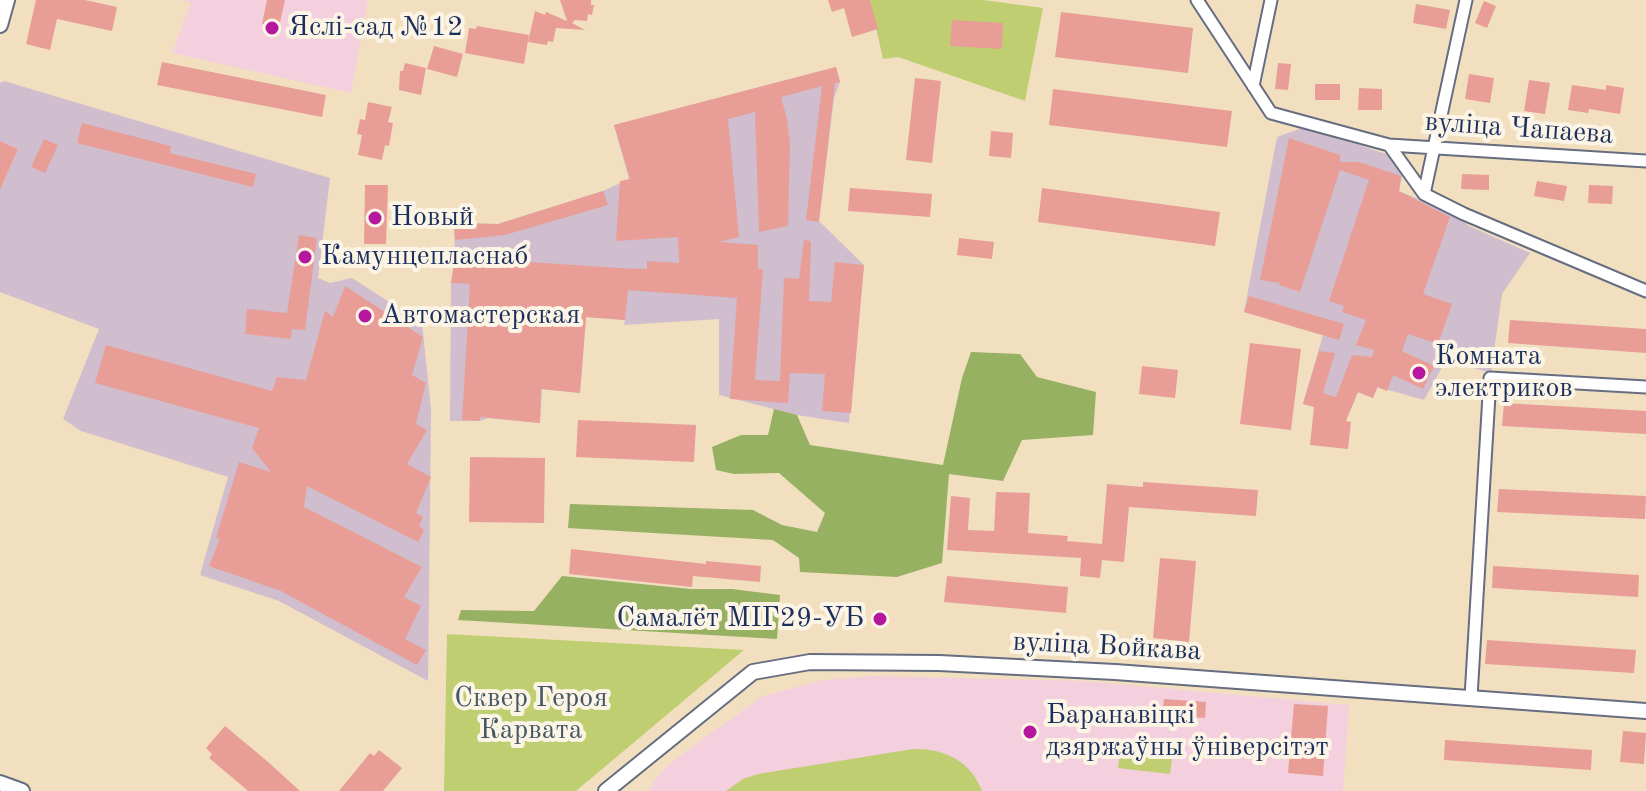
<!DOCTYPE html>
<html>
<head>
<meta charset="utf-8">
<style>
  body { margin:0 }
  canvas { display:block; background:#f2dfc0 }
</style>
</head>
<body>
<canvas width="1646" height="791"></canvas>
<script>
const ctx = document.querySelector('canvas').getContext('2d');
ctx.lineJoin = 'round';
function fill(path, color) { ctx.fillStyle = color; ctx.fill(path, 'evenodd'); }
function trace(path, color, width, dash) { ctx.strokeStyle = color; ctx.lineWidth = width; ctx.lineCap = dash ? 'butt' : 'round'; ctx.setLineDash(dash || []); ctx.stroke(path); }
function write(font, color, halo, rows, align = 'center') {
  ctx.font = font + ' "Old Standard TT",serif'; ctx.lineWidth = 8; ctx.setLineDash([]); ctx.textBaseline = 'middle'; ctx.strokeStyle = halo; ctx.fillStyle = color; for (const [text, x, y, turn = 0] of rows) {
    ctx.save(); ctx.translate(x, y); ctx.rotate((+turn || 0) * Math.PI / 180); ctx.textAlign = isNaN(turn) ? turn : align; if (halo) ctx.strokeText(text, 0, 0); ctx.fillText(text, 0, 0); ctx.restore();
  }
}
fill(new Path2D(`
  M184,0H368L351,93L172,53L191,3Z
  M874,676L1083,681L1349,705L1343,791H649L657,777L674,760L763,696L823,680Z`), '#f4cfdd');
fill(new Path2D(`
  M836,67L840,82L834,98L819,221L864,265L849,423L797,415L719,395V319L624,325L625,320L586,317L580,393L542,389L540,423L488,418L480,421H450L451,283L455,257L454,223L498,224L603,191L629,179L614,125Z
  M4,81L330,178L318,278L330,283L352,278L422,323L431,409L428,681L279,601L200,575L228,477L81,431L63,419L99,329L0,292V190L18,149L0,141V83Z
  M1305,127L1389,155L1402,176L1399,191L1452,213L1469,226L1530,253L1502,294L1491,373L1446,360L1424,400L1378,387L1373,398L1358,392L1350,410L1333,404L1319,408L1303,403L1323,335L1244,312L1277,137Z`), '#d0bdcd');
fill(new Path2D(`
  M870,0H983L1043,8L1025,101L898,57L883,59Z
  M447,634L744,650L576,791H444Z
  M1122,740L1174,745L1170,774L1118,768Z
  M913,749C944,748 971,761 982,791H726L743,779L758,774Z`), '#bfce70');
fill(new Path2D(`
  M971,352L1020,354L1037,377L1096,392L1093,435L1022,440L1003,481L949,474L942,563L897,577L800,572L799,558L773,540L568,528L570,504L753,510L782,525L817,532L825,513L779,473L734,474L716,470L712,447L741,435H768L774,409L797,415L810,445L943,465L962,378Z
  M562,576L691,589H732L780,595L777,639L458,620L461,610L534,611Z`), '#97b162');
fill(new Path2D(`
  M36,0H85L117,7L112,31L57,19L50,50L26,44Z
  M267,0H285L279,27L262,24Z
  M560,0H591V5H594L592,15L588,14L587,21L575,20L572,23L585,30L556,28L553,42L548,41L547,45L528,42L535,11L545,15L546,12L567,21Z
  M828,0H870L878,29L852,37L844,8L832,12Z
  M1484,1L1496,6L1487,28L1475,23Z
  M1416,4L1450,10L1446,29L1413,23Z
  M1061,12L1193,28L1188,73L1055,57Z
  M952,20L1003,23L1002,49L950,46Z
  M477,26L529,35L524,64L465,53L469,28L476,29Z
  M434,46L463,54L457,77L427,69Z
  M162,62L326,95L322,117L157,85Z
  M405,63L426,68L421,95L399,90L400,71H403Z
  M1278,63L1291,64L1288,90L1275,89Z
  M836,67L840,82L835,83L819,222L806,220L822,86L781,97L787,119L790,145L788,226L759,232L755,112L728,119L739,237L719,242L758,245V269H763L755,380L780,381L784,278L799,279L804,240L811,241L809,301L831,302L835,262L864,265L851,413L822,411L825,374L790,373L788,403L730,399L737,298L628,290L625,320L586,317L580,393L541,389L540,423L480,417V421L462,420L470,284L451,283L455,257L619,268L647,269V261L679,263L678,237L616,241L620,181L630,179L614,125Z
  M1469,74L1494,78L1490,103L1465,99Z
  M915,78L941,81L932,163L906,160Z
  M1529,80L1550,83L1545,114L1524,111Z
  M1315,84H1340V100H1315Z
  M1572,85L1606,90V85L1624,88L1620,114L1589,109L1588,113L1568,110Z
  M1359,88L1382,89V110H1358Z
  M1053,89L1232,111L1227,147L1049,125Z
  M368,102L392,107L388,122L393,123L389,146L385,145L382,160L358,155L362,135L357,134L360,119L365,120Z
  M82,123L171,146L170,153L256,174L253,187L77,143Z
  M991,131L1013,133L1011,158L989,156Z
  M1289,138L1340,155V162H1359L1401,176L1399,191L1450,217L1423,294L1452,304L1438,344L1408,334L1402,351L1434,366L1423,389L1393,375L1387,391L1377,387L1373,398L1358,392L1346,421L1351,422L1348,449L1310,445L1314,407L1303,404L1319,351L1335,353L1323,393L1336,397L1352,355L1372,357L1374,350L1356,345L1366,320L1342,312L1344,306L1329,301L1369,180L1340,170L1300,292L1279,285L1280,283L1260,280Z
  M44,139L58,145L45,173L31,167Z
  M0,141L18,149L0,190Z
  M1462,174L1489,175V190L1461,189Z
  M1537,181L1567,186L1564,201L1534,196Z
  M365,185H388L386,244H364Z
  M1589,185L1613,186L1612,204L1588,203Z
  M850,188L932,194L930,217L848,211Z
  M1042,188L1220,212L1215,246L1038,222Z
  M603,191L608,205L505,235L455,240L454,223L498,224Z
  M299,235L317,238L305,330L292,329L291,339L245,334L247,309L287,313Z
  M959,238L994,242L992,259L957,255Z
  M345,286L423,337L412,375L426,383L416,424L427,430L407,464L431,477L416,513L423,517L419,526L424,530L418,542L307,486L304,507L422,567L404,597L421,606L405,639L426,650L417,665L281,591L209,566L220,539L216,538L239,462L271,472L252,448L259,428L95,383L106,345L272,391L277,377L306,380L325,311L333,317Z
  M1249,296L1344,324L1339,340L1244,312Z
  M1510,320L1646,329V353L1508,343Z
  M1250,343L1301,349L1291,430L1240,424Z
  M1142,366L1178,370L1175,398L1139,394Z
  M1504,403L1646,411V434L1502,426Z
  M578,420L696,425L694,462L576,457Z
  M470,457L545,458L544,523L469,522Z
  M1143,482L1258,490L1256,516L1129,507L1124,562L1102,560L1100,578L1080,576L1081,558L947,550L951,496L970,498L968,530L994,531L996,492L1030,493L1028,533L1068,536L1067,541L1102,544L1107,484L1143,487Z
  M1499,489L1646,496L1645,519L1497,512Z
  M571,549L706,564V561L761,566L760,582L693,576L692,587L569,574Z
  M1160,558L1196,561L1189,642L1153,638Z
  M1493,566L1639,575L1638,597L1492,588Z
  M947,576L1068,587L1066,613L944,602Z
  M1487,640L1636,650L1634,673L1485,664Z
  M1164,699L1206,702L1205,718L1162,715Z
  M1294,704L1328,706L1323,776L1288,773Z
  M225,726L267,761L300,791H248L240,784L209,758L212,754L206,748Z
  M1623,731L1646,733L1644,764L1620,762Z
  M1445,740L1592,750L1591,770L1444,760Z
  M379,750L402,768L383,791H339L370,753L374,756Z`), '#e89e96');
const street = new Path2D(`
  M1197,0L1271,113L1389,145L1424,194L1464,214L1646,291
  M1253,86L1271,0
  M1389,145L1646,161
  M1424,194L1466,0
  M1471,697L1490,378L1646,387`);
const secondary = new Path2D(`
  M0,25L7,0
  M0,783L22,791
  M606,791L753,672L810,662L939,663L1115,672L1646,711`);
trace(street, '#666d80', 15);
trace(secondary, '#666d80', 18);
trace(street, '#fff', 11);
trace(secondary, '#fff', 14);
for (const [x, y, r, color] of [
  [272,28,8,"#b5179e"],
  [375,218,8,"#b5179e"],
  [305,257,8,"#b5179e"],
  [365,316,8,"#b5179e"],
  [1419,373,8,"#b5179e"],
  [880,619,8,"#b5179e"],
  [1030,732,8,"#b5179e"]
]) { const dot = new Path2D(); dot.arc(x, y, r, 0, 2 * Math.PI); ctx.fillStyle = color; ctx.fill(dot); trace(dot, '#fcf5e5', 3); }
write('28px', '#1b2f5e', '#fcf5e5', [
  ["Яслі-сад №12",288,28],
  ["Новый",391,218],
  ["Камунцепласнаб",321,257],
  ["Автомастерская",381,316],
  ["Комната",1435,357],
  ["электриков",1435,389],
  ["Самалёт МІГ29-УБ",864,619,"right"],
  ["Баранавіцкі",1046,716],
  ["дзяржаўны ўніверсітэт",1046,748]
], 'left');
write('28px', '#1b2f5e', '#fcf5e5', [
  ["вуліца Чапаева",1519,129,4],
  ["вуліца Войкава",1107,647,3]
]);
write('28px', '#445762', '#fcf5e5', [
  ["Сквер Героя",531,699],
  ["Карвата",531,731]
]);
</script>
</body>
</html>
